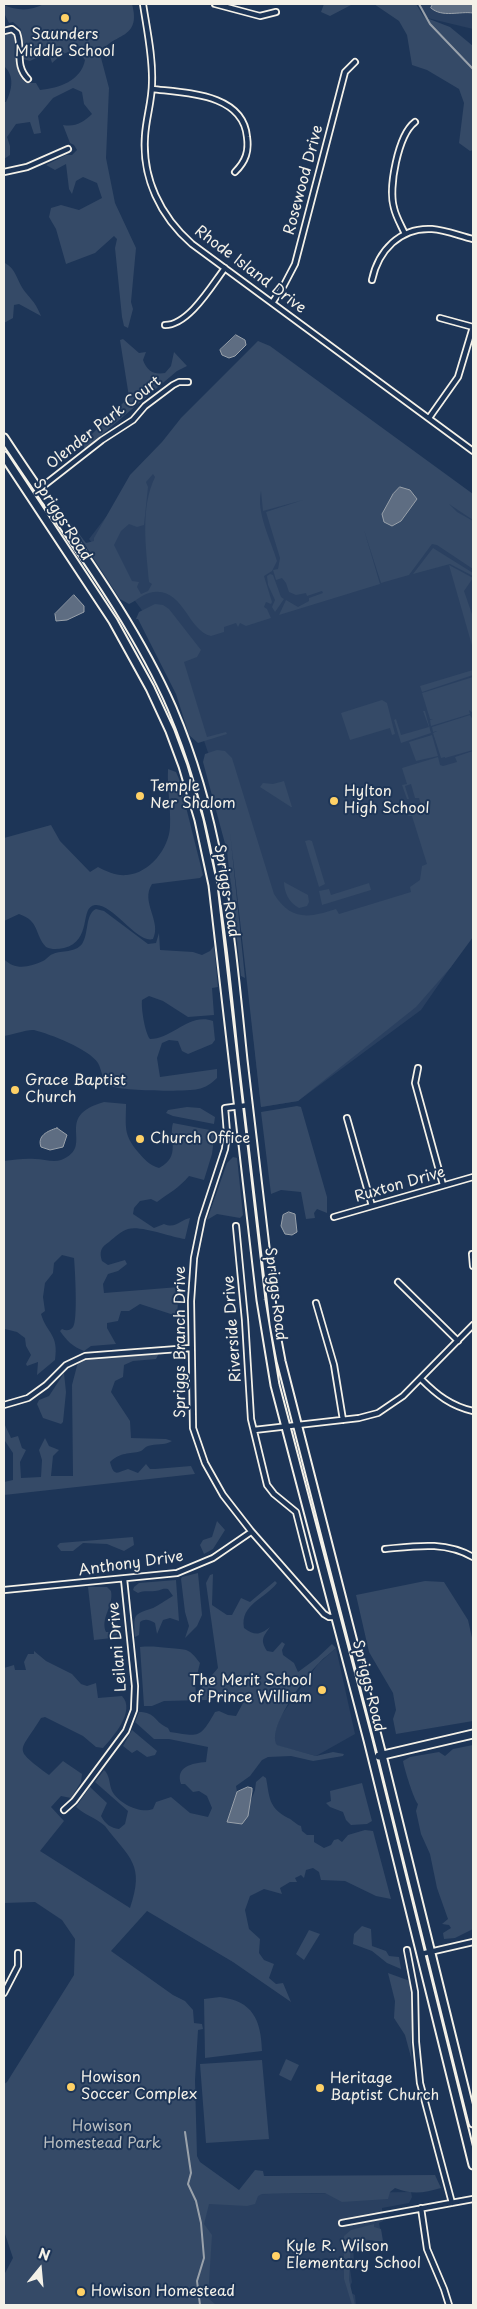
<!DOCTYPE html>
<html>
<head>
<meta charset="utf-8">
<style>
  body { margin:0 }
  #map { position:relative; width:477px; height:2309px; overflow:hidden; background:#1d3557; font-family:"Playpen Sans",sans-serif }
  canvas { display:block }
  .frame { position:absolute; inset:0; border:5px solid #f4f1e8; pointer-events:none }
  .north { position:absolute; left:15px; top:2244px; width:50px; height:50px; -webkit-text-stroke:4px #1d3557; paint-order:stroke; rotate:17deg; font-size:14px; font-weight:700; line-height:20px; text-align:center; color:#f4f1e8 }
  .north::after { content:''; display:block; margin:auto; width:18px; height:22px; background:#f4f1e8; clip-path:polygon(50% 0,100% 100%,50% 72%,0 100%) }
</style>
</head>
<body>
<div id="map">
<canvas width="477" height="2309"></canvas>
<div class="frame"></div>
<div class="north">N</div>
</div>
<script>
const ctx = document.querySelector('canvas').getContext('2d');
ctx.lineJoin = 'round';
function fill(path, color) { ctx.fillStyle = color; ctx.fill(path, 'evenodd'); }
function trace(path, color, width, dash) { ctx.strokeStyle = color; ctx.lineWidth = width; ctx.lineCap = dash ? 'butt' : 'round'; ctx.setLineDash(dash || []); ctx.stroke(path); }
function write(font, color, halo, rows, align = 'center') {
  ctx.font = font + ' "Playpen Sans",sans-serif'; ctx.lineWidth = 4; ctx.setLineDash([]); ctx.textBaseline = 'middle'; ctx.strokeStyle = halo; ctx.fillStyle = color; for (const [text, x, y, turn = 0] of rows) {
    ctx.save(); ctx.translate(x, y); ctx.rotate((+turn || 0) * Math.PI / 180); ctx.textAlign = isNaN(turn) ? turn : align; if (halo) ctx.strokeText(text, 0, 0); ctx.fillText(text, 0, 0); ctx.restore();
  }
}
fill(new Path2D(`
  M421,4H473V29L423,17Z
  M258,341L473,502V935L421,1010L298,1101L261,1107L235,868L217,779L200,729L147,617L89,539L148,462Z
  M336,1648L355,1734L316,1756L271,1744L280,1717L318,1664Z
  M411,2192L412,2197L409,2203L382,2208L383,2221L379,2223L382,2239L355,2242L353,2244L354,2265L350,2269L352,2282L350,2287L351,2293L355,2295L356,2305H199L197,2195Z`), '#2a4060');
fill(new Path2D(`
  M44,4H132C142,41 112,32 100,54L109,88L106,158L115,203L136,248L131,302L133,309L128,328L124,326L122,317L115,248L117,239L114,236L95,253L66,264L56,229L49,217L51,208L61,205L79,210L102,198L97,183L83,177L76,181L72,194L69,189L66,164L55,170L46,165L66,155H72L77,150L74,145L70,143L63,125C76,127 82,123 92,114L84,104L82,92L73,88L53,98L38,116L41,133L34,134L30,122L16,124L7,137L10,146V155L4,159V102H6C12,90 15,76 4,66V34L10,32L14,36C17,53 12,70 26,83H36L40,90C59,88 81,81 85,60L80,54L73,50L61,55L52,63L50,56L46,53L30,61L23,59L21,29L13,22L9,23L4,13V5C17,11 31,11 44,4Z
  M324,4H416L424,17L450,27L473,46V150L470,151L459,143L464,103L459,89L427,70L412,65L407,35L399,21L374,4L351,5L330,16L321,12Z
  M4,255L5,263C16,269 17,280 23,289C31,300 35,301 41,316L19,304L14,305L13,318L4,323Z
  M123,339L139,353L146,352L143,360C147,371 154,375 165,373L171,366L174,352L187,366L177,371L85,449L82,444L129,397L120,340Z
  M258,341L270,346L473,494V520L449,504L457,512L473,521V569L437,545L432,544L409,575L381,583L364,530L380,584L279,615L286,600L298,607L309,601V598L323,593L322,591L307,596L306,593L296,595L289,592L286,583L282,578L276,580L273,570L278,569L280,558L266,512L303,500L263,511L261,491C256,513 271,540 277,561L272,571L264,576L272,602L271,604L266,602L264,607L267,609L271,618L246,626L240,623L238,627L236,623L224,627V632L211,636C187,631 183,584 149,593C142,595 134,602 129,604L120,599L70,522L86,543L94,541V538L130,475L162,442L181,418ZM153,474L155,477C140,508 146,548 149,582L152,584L148,591L141,594L137,587L139,582L132,581L114,545L121,531L129,524L137,527L144,525L148,487L146,482Z
  M433,548L473,573V576L450,564L413,574Z
  M449,565L473,578L464,591L473,617V649Z
  M270,574L273,575L281,597L284,599L275,612L272,607L275,600L268,585L267,576Z
  M155,604L163,605L169,609L201,650L197,657L184,662L207,737L226,732L227,734L198,743L189,735L176,694L138,619H136L139,612Z
  M473,670V675L422,692L420,686Z
  M473,677V713L469,710L470,714L431,726L430,720L433,719H430L422,693Z
  M382,700L387,703L395,734L392,735L390,728L350,740L341,713Z
  M423,711H425L431,733L401,743L394,720L396,719L401,735L429,727Z
  M470,715L473,720V750L445,758V757L441,758L433,733L437,731L433,732L432,727Z
  M432,735L438,756L416,761L409,742Z
  M217,750L225,751L232,758L274,894C291,921 309,918 336,909L339,914L411,892L410,887L420,880L422,866L427,864L412,816H407L418,811L417,806L421,805L419,798H415L411,784L405,786L409,799H407L402,785L407,784L402,768L438,757L440,765L443,766L457,762L455,757L473,751V937L451,967L416,1007L298,1101L261,1107L230,832L245,978L241,976L227,851L203,762L205,754Z
  M168,769L176,772L179,779L203,875L200,878L152,884C140,902 162,921 153,939C137,944 113,903 95,905C79,907 93,941 64,948C58,949 52,950 46,947C34,934 40,921 19,914L4,921V838L51,825L60,841L90,872L98,867C108,872 116,876 127,875C150,873 169,848 170,827C171,807 167,788 168,769Z
  M284,781L292,807H291L260,787L263,783L273,784Z
  M309,840L312,841L325,884L319,887L305,841Z
  M284,882L308,895L309,902L307,906L299,908C289,903 284,892 284,882Z
  M369,883L371,890L322,905L319,891L329,889L331,895Z
  M96,909L104,911L148,944L156,943L159,933L160,950L193,952L202,955L210,951L214,946L218,987L212,988L214,1015L188,1017L163,1001L149,996L142,1000C141,1008 145,1033 150,1039C172,1039 190,1012 213,1021L215,1040L212,1044L188,1054L182,1051L178,1041L169,1040L162,1043L157,1058L160,1077L217,1069V1078C212,1083 205,1088 198,1089C186,1092 121,1091 110,1086C102,1082 102,1070 98,1063C89,1049 50,1034 34,1030C28,1029 11,1035 4,1036V959C15,971 30,967 43,961C47,959 49,955 53,954C62,950 75,953 82,944C89,934 85,914 96,909Z
  M104,1102L126,1104C126,1127 123,1134 138,1152C144,1159 149,1165 159,1168C182,1156 168,1139 173,1123L215,1131L212,1154L204,1180L189,1176C179,1188 169,1193 157,1202L151,1199L140,1201L134,1208L133,1214L154,1228L164,1224C176,1229 180,1220 190,1218L185,1239C171,1237 140,1225 128,1229C121,1231 115,1237 109,1242C101,1247 99,1252 102,1261L108,1265L125,1260L127,1264L118,1271L108,1274L103,1284L104,1293L179,1287L177,1316L140,1304L129,1311H121L118,1321L107,1323V1328L116,1344L91,1346L84,1351C73,1347 66,1340 60,1331L62,1329C66,1331 70,1331 73,1327C78,1321 75,1269 74,1258L62,1255L54,1263L53,1273L45,1283L43,1297L45,1311L41,1314C47,1334 59,1334 55,1360L37,1375L38,1362L27,1366L26,1364L31,1355L26,1346L25,1338L17,1332L5,1329L4,1326V1161C14,1160 25,1158 35,1159C44,1159 53,1163 61,1160C97,1146 51,1117 104,1102Z
  M297,1106L301,1107L327,1197V1213L317,1209L314,1213L315,1218L306,1219L301,1192L281,1190L271,1194L261,1112Z
  M187,1107L200,1108L215,1117L214,1124L173,1116L166,1113L168,1110Z
  M233,1157L237,1158L243,1215L240,1218L217,1214L207,1220L227,1163Z
  M159,1353L156,1359L133,1361L124,1365L123,1377L115,1381L111,1392L130,1421L131,1438L166,1439L172,1441C164,1446 156,1443 148,1446C145,1447 143,1450 141,1451C128,1455 122,1451 110,1462C114,1478 118,1472 128,1469L138,1473L146,1464L150,1469H155L191,1466L195,1474L4,1495V1482L13,1480V1453L5,1441L4,1423L11,1438L18,1436L22,1448L26,1450L20,1462L21,1478L41,1477L42,1460L39,1450L45,1438L49,1446L59,1450L53,1456L51,1476H73L72,1385L78,1362L93,1358Z
  M64,1373L66,1392L63,1422L61,1424L43,1418L37,1404L39,1400L49,1396Z
  M217,1521L225,1530L213,1549L204,1554L200,1545L203,1540L212,1537Z
  M133,1537L134,1545L124,1551L107,1544L83,1543L73,1551H61L57,1546L60,1543Z
  M198,1573L202,1615L197,1626L185,1638L189,1626L185,1612L181,1579L182,1577Z
  M213,1574L212,1605L227,1615H232L241,1598L250,1602L275,1581L277,1583C265,1599 240,1604 244,1628C255,1636 260,1635 270,1627C263,1637 260,1640 267,1651L273,1652L282,1642L285,1644L282,1650L283,1655L294,1663L298,1672L317,1658L332,1644L336,1648C331,1653 324,1657 319,1663C306,1675 266,1729 277,1745L316,1756L333,1752L344,1754L343,1756L313,1761L291,1756L268,1757L262,1760L250,1776L236,1786L237,1792L227,1822L242,1824L255,1790L256,1782L263,1776L266,1778C270,1798 268,1807 288,1818C293,1820 295,1824 301,1826L302,1831L307,1835H314V1842L324,1848L331,1845L334,1840L338,1839L342,1842L348,1835L365,1830L373,1831L391,1899L376,1896L345,1881L321,1880L319,1872L313,1868L306,1870L304,1878L301,1875L295,1878L297,1882H290L280,1888L282,1894L264,1889L250,1896L245,1910L249,1929L260,1939L259,1953L264,1960L274,1964L269,1978L276,1984L283,1983L291,2002L233,1962L147,1911L111,1951L173,1995L185,2001L193,2010L194,2023L202,2024L203,2029L198,2030L195,2080L197,2156L200,2162L239,2190L255,2170L263,2171L264,2176L435,2175L441,2188C424,2193 412,2195 395,2188L390,2192L388,2199L342,2202L325,2193H321L262,2194L258,2196L255,2204L247,2206L209,2204L204,2224L212,2235L208,2298L216,2305H4V2275L13,2258L4,2231V2084L7,2082L74,1975L75,1939L62,1920L35,1902L4,1903V1668L14,1665L15,1670H26L24,1662L28,1654H34V1651L46,1661L72,1674L81,1684L87,1686L96,1683L98,1698L122,1696C136,1711 113,1737 103,1748L96,1747L83,1736L45,1717L41,1718C19,1754 12,1747 49,1775L63,1761L82,1774L81,1782L71,1798L61,1796L51,1807L64,1821L40,1851L130,1908C145,1864 130,1859 105,1826C96,1818 85,1815 76,1807L90,1787L107,1803L101,1816C105,1824 111,1828 119,1829L125,1824L128,1811L95,1782L104,1770C110,1775 109,1784 112,1791C119,1804 141,1814 153,1809L156,1802L171,1797L190,1813L208,1817L212,1808L207,1796L199,1791L193,1792L185,1784H181C175,1767 192,1763 206,1762L208,1747L169,1739H154L135,1722L139,1712C156,1712 154,1722 168,1728L170,1732C200,1737 200,1738 215,1712L219,1711L228,1715L236,1716L243,1703L236,1694H221L207,1700L164,1701L152,1706H144L140,1647C151,1646 158,1647 169,1648C187,1650 188,1647 200,1663L195,1683L196,1694L218,1668L206,1583L210,1575Z
  M176,1580L179,1621L170,1618L163,1620L157,1634L155,1623C150,1620 145,1618 140,1622L139,1635L135,1637C134,1614 132,1615 153,1608C154,1608 171,1597 173,1596L168,1589C161,1588 161,1591 155,1591C148,1592 145,1590 138,1593L133,1590L134,1587L139,1583Z
  M425,1581L444,1582L468,1620L473,1642V1721L396,1734L393,1719L396,1710L393,1693L369,1652L356,1595Z
  M88,1587H107L111,1591C114,1606 100,1618 106,1632H117V1635L112,1638L94,1640Z
  M132,1730L157,1751L155,1755L147,1757L137,1750L132,1753L123,1746Z
  M473,1745V1929L455,1938L444,1939L443,1933L451,1928L449,1925L442,1924L448,1919L437,1888L430,1854L421,1834L416,1811L418,1804C414,1800 404,1768 403,1761L410,1757L439,1752L445,1756L453,1749Z
  M362,1783L372,1821L367,1824L351,1825L346,1820L343,1812L330,1807L326,1803L331,1801L330,1791Z
  M362,1926L371,1929L372,1946L386,1951L389,1956L399,1957L401,1969L387,1963L372,1951L353,1944L354,1934Z
  M309,1930L320,1934L304,1960L296,1954Z
  M388,1973L410,1981C417,2006 409,2034 412,2061L405,2035L394,2018L395,2001Z
  M220,1997C253,2001 261,2020 262,2051L205,2058L204,1999Z
  M286,2059L299,2065L291,2081L279,2075Z
  M262,2060L269,2139L206,2143L200,2064Z
  M374,2224V2227L381,2229L383,2241C371,2242 362,2237 351,2239L349,2280L355,2305H352L344,2279V2236L351,2230Z`), '#354a67');
const water = new Path2D(`
  M433,4H473V13C460,11 442,18 431,8Z
  M236,335L245,340L246,345L235,356L229,358L222,355L220,350Z
  M400,487L410,490L417,499L401,521L392,526L384,522L382,514L393,494Z
  M74,595L84,606V612L67,620L56,621L55,614Z
  M57,1128L67,1135L63,1147L50,1150L41,1147C37,1136 47,1131 57,1128Z
  M289,1212L295,1214L297,1232L292,1235L285,1234L281,1226L283,1215Z
  M248,1787L252,1788V1791L248,1816L242,1824L227,1822L237,1792Z`);
fill(water, '#5e6d82');
trace(water, '#9aa2ab', 1);
trace(new Path2D(`
  M419,4L430,24L473,69
  M185,2132L191,2173L188,2184L196,2201L201,2223L204,2258L197,2281L200,2305`), '#9aa2ab', 2);
const street = new Path2D(`
  M143,4C147,30 153,57 152,83C152,101 146,118 145,136C142,178 160,216 192,244L473,451
  M215,4L260,16L276,12
  M4,31L12,29L17,33C23,50 14,65 28,79
  M152,89C185,93 243,93 247,137C249,151 246,161 235,172
  M4,172L27,167L68,149
  M405,234C401,225 396,217 394,208C388,188 398,135 415,122
  M372,280C378,251 400,227 432,229C446,230 460,236 473,239
  M272,303L284,285L295,264L345,72L355,62
  M440,318L473,327
  M165,325C189,325 212,285 225,268
  M429,418L458,377L473,327
  M38,490L102,440L133,420L145,406L173,385L179,382H188
  M418,1068L415,1083L443,1185
  M249,1105L225,1108L227,1133L225,1149L202,1219L194,1258L191,1301L193,1428L205,1463L223,1495L251,1531L324,1614L329,1617H336
  M347,1118L372,1206
  M334,1217L473,1177
  M236,1226L245,1320L251,1419L267,1485L274,1494L296,1512L310,1567
  M472,1254L473,1266
  M398,1282L458,1341
  M316,1303L334,1365L343,1420
  M421,1379C437,1395 451,1406 473,1411
  M4,1405L28,1398L46,1385L66,1365L85,1356L191,1348
  M254,1430L359,1418L378,1413L403,1396L473,1325
  M385,1549C416,1546 445,1541 473,1557
  M4,1590L177,1573L213,1558L251,1532
  M64,1810L74,1801L126,1731L134,1710L135,1686L124,1579
  M407,1950L415,1992L416,2042L420,2083L452,2203
  M421,1954L473,1942
  M4,1993L18,1966V1953
  M421,2208L427,2249L444,2289L449,2305
  M342,2223L473,2199`);
const secondary = new Path2D(`
  M4,438C60,524 131,614 172,708C222,825 230,936 243,1060C253,1148 264,1236 274,1324L281,1361L382,1755L473,2123
  M4,456L113,621L150,688L170,731L183,766L199,820L213,885L261,1300L275,1385L368,1740L473,2165
  M379,1756L473,1734`);
trace(street, '#f4f1e8', 8);
trace(secondary, '#f4f1e8', 11);
trace(street, '#1d3557', 4.5);
trace(secondary, '#1d3557', 7);
for (const [x, y, r, color] of [
  [65,18,5,"#ffd166"],
  [140,796,5,"#ffd166"],
  [334,801,5,"#ffd166"],
  [15,1090,5,"#ffd166"],
  [140,1139,5,"#ffd166"],
  [322,1690,5,"#ffd166"],
  [71,2087,5,"#ffd166"],
  [320,2088,5,"#ffd166"],
  [276,2256,5,"#ffd166"],
  [81,2292,5,"#ffd166"]
]) { const dot = new Path2D(); dot.arc(x, y, r, 0, 2 * Math.PI); ctx.fillStyle = color; ctx.fill(dot); trace(dot, '#1d3557', 2); }
write('15px', '#f4f1e8', '#1d3557', [
  ["Saunders",65,35,"center"],
  ["Middle School",65,52,"center"],
  ["Temple",150,787],
  ["Ner Shalom",150,804],
  ["Hylton",344,792],
  ["High School",344,809],
  ["Grace Baptist",25,1081],
  ["Church",25,1098],
  ["Church Office",150,1139],
  ["The Merit School",312,1681,"right"],
  ["of Prince William",312,1698,"right"],
  ["Howison",81,2078],
  ["Soccer Complex",81,2095],
  ["Heritage",330,2079],
  ["Baptist Church",330,2096],
  ["Kyle R. Wilson",286,2247],
  ["Elementary School",286,2264],
  ["Howison Homestead",91,2292]
], 'left');
write('15px', '#f4f1e8', '#1d3557', [
  ["Rosewood Drive",304,180,-75],
  ["Rhode Island Drive",250,270,37],
  ["Olender Park Court",104,423,-38],
  ["Spriggs Road",62,520,57],
  ["Spriggs Road",226,891,81],
  ["Ruxton Drive",400,1185,-16],
  ["Spriggs Road",275,1294,83],
  ["Riverside Drive",233,1329,-94],
  ["Spriggs Branch Drive",181,1342,-90],
  ["Anthony Drive",131,1564,-8],
  ["Leilani Drive",118,1647,-95],
  ["Spriggs Road",368,1686,76]
]);
write('15px', '#bbbfc1', '#1d3557', [
  ["Howison",102,2127],
  ["Homestead Park",102,2144]
]);
</script>
</body>
</html>
